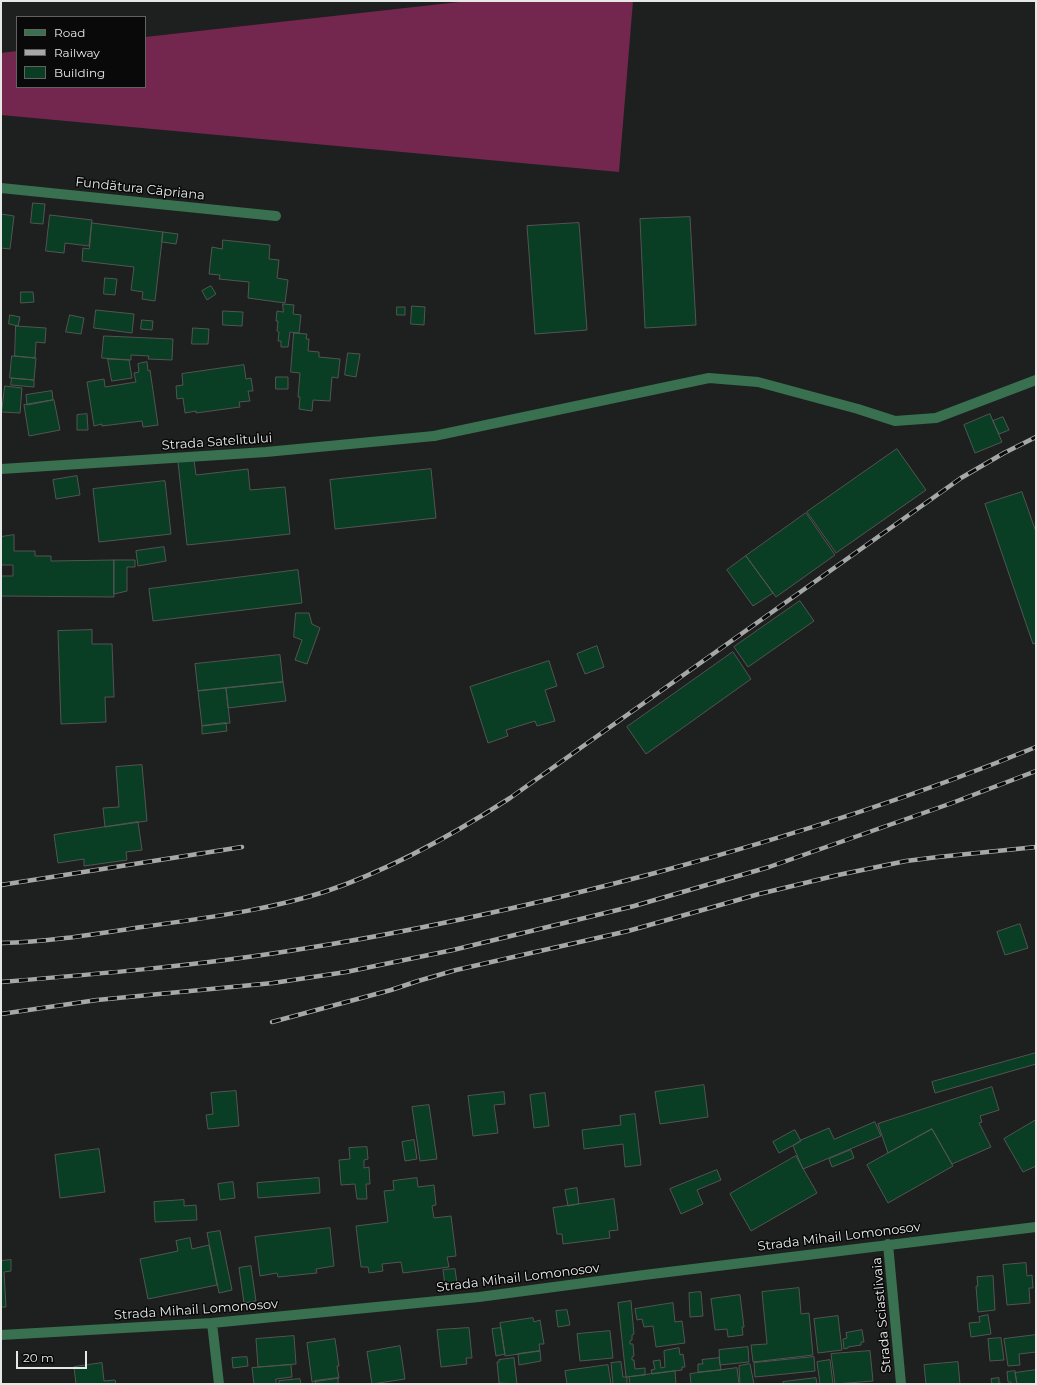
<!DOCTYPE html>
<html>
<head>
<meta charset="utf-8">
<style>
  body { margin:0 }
  #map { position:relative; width:1037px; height:1385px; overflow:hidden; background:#1d201e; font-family:Montserrat,sans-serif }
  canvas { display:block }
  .frame { position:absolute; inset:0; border:2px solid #e6e8e7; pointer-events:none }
  .legend { position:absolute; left:16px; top:16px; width:130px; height:72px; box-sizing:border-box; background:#080908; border:1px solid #616261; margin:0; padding:5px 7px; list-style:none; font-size:12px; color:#e6e8e7 }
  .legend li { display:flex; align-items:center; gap:8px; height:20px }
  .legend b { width:20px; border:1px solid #616261 }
  .scale { position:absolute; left:16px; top:1351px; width:71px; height:18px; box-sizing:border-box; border:2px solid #e6e8e7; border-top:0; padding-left:5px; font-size:12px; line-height:14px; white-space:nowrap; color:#e6e8e7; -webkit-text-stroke:3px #080908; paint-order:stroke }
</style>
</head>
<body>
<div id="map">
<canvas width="1037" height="1385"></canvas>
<div class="frame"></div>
<ul class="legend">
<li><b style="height:5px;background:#387050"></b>Road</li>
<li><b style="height:5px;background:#a6a8a7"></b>Railway</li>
<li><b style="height:11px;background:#093d24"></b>Building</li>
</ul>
<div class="scale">20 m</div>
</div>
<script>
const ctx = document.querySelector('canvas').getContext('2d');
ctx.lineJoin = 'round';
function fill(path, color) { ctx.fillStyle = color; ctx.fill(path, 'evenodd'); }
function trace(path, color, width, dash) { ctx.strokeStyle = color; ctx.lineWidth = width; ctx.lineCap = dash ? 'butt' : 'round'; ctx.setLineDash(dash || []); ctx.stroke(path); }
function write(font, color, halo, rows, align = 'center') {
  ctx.font = font + ' Montserrat,sans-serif'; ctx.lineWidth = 3; ctx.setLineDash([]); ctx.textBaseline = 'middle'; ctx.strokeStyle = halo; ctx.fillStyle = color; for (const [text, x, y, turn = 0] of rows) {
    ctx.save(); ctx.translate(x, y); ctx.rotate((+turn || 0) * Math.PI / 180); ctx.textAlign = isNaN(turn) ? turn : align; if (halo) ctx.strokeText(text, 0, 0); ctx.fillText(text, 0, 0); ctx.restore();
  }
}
fill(new Path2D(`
  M468,1H633L619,172L1,115V53L17,51V87H145V37Z`), '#73274e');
const building = new Path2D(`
  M33,203L45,204L43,224L31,223Z
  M1,214L14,216L10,249L1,248Z
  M50,215L92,220L89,246L65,243L64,253L46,251Z
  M690,217L696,325L645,328L640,219Z
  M92,223L163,232L155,301L142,299L143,292L131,290L134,267L82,261L83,248L89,249Z
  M579,223L587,330L535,334L527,226Z
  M163,232L178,234L176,244L162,242Z
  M223,240L270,245L269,259L279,260L277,278L288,280L285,303L248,298L249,282L219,279L220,275L209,274L212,247L222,249Z
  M105,278L117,279L115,295L104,294Z
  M211,286L216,294L207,300L202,291Z
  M21,292H33L34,302L21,303Z
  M283,304L294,305L293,314L301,315L299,333L290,332L288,347H281V341H278L279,332L277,331L278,321H276L277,311L283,312Z
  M412,306L425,307L424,325L411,324Z
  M397,307H405V315H397Z
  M96,310L134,314L132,333L94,328Z
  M223,311L243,312L242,326L223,325Z
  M10,315L20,317L18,326L9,324Z
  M70,315L84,318L81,334L66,332Z
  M142,320L153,321L152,330L141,329Z
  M16,326L46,328L45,343L36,342L35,358L15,356Z
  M193,328L209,329L208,344H192Z
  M294,333L307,334L306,339H309L308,351L319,352V357L340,359L338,378L332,377L330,401L313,400L312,411L299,409L300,397H298L300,373L291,372Z
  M104,336L173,339L172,360L148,359L149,356L131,355V360L102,358Z
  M348,353L360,354L356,377L345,375Z
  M12,356L36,358L34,380L10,378Z
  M108,359L129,360L132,378L112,381Z
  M147,362L148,371L150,370L158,425L143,427L142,421L102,426V424L94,426L87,382L104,379L105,387L136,382L134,373L139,372L138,364Z
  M244,365L246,379L251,378L253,391H248L250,401L239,402L240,407L196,413V411L185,413L183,398L177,399L176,386L183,385L182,374Z
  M276,377H288V389H276Z
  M12,378L34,380V387L11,385Z
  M5,386L22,388L20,413L2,412Z
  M52,391L53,400L27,405L26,395Z
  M54,400L60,430L29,436L24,405Z
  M87,414L88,430H77V415Z
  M990,414L1002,442L975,453L964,425Z
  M1003,417L1009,430L999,434L993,421Z
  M897,449L926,490L836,553L807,512Z
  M194,460L196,475L248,469L250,490L285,487L290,534L187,545L178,462Z
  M431,469L436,518L335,529L330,480Z
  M77,476L80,495L56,499L53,480Z
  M165,481L171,534L99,542L93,489Z
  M1022,492L1036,532V643L1033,644L985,504Z
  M806,513L835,555L776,597L746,556Z
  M14,535V551H35V556H51V561L114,560V597L1,596V576H13V565H1V537Z
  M164,547L166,561L138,566L136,551Z
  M746,556L773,593L753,606L727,570Z
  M114,560H135V567H127V591L114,594Z
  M298,570L302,603L153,621L149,589Z
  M800,601L814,621L748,667L734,647Z
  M296,613H309L312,624L320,628L307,664L295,660L302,640L294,637Z
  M92,630V644H112L114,697H105L106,722L61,724L58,631Z
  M597,646L604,667L585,674L577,654Z
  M733,652L751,679L646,754L627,727Z
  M280,655L283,682L198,691L195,664Z
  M549,661L557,686L545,690L555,721L537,726L535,721L506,730L508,736L488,743L470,687Z
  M283,682L286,701L228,708L226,688Z
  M226,688L230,723L202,726L198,691Z
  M226,723L227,731L202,734V726Z
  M142,765L147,821L105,827L103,808L119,807L116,767Z
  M138,822L142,850L126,852L127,860L84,866V859L58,863L54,835Z
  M1020,924L1028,948L1005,955L997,932Z
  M1036,1053V1064L935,1093L932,1082Z
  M704,1085L708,1117L660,1124L655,1092Z
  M992,1087L999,1110L980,1116L982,1122L979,1123L991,1147L952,1164L932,1129L888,1153L878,1124Z
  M236,1091L239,1126L208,1129L206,1115L213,1114L211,1093Z
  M504,1092L505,1104L494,1105L498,1133L473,1136L468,1096Z
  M545,1093L549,1126L534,1128L530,1095Z
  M429,1105L437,1159L420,1161L412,1107Z
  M635,1114L641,1165L625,1167L623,1144L584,1149L582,1130L621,1125L620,1116Z
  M1036,1120V1166L1023,1172L1004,1139Z
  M875,1122L881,1136L803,1169L793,1146L801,1140L829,1128L834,1139Z
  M932,1129L953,1166L888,1203L867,1165Z
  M795,1130L801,1141L779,1153L773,1142Z
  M414,1140L417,1159L405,1161L402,1142Z
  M367,1147L368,1159L364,1160V1168L369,1167L370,1184H366L367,1199H357L355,1184L341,1185L339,1160L350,1159L349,1148Z
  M99,1149L105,1192L60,1198L55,1155Z
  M851,1150L854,1158L832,1167L829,1159Z
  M796,1156L817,1193L751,1231L730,1194Z
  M717,1170L721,1180L697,1190L703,1204L681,1214L670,1189Z
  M319,1178L320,1193L258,1198L257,1183Z
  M417,1178L418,1187L434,1185L436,1205L432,1206L434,1218L451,1216L456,1256L447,1257L449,1267L403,1273L401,1262L382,1264L383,1271L369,1273L368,1267H361L356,1226L388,1222L384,1191L394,1190L393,1181Z
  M233,1182L235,1198L220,1200L218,1184Z
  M577,1188L579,1204L568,1206L565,1190Z
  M614,1199L618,1230L609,1231L610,1238L563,1244L562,1234H557L553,1208Z
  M184,1200V1206L196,1205L197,1220L155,1222L154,1202Z
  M330,1228L334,1266L316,1269L317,1273L278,1277L277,1273L260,1276L255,1237Z
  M220,1231L232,1290L219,1293L207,1233Z
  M190,1238L192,1249L209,1245L217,1285L148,1299L140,1259L178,1251L176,1241Z
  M11,1260V1271L4,1272L6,1307H1V1261Z
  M1026,1263L1027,1276L1032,1275L1033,1288H1029L1030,1303L1007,1305L1003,1265Z
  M251,1266L256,1301L244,1303L239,1268Z
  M455,1269L457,1283L445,1285L443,1270Z
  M993,1276L995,1310L978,1312L976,1286H978L977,1277Z
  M799,1288L801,1314L809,1313L813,1355L753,1362L751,1345L767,1344L762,1292Z
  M701,1292L703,1316L690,1317L689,1293Z
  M740,1295L744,1327H742L743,1335L728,1337L727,1329L715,1330L711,1299Z
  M631,1301L634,1334L632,1335V1340L630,1341V1344H633L634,1356L632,1357V1360H634L635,1369L645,1368V1375L626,1377L618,1303Z
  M673,1303L675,1322L682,1321L685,1343L656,1347L653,1326L644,1327L642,1319L637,1320L635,1309Z
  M567,1310L570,1325L558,1327L556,1311Z
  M988,1315L991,1334L971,1337L969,1323L980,1322L979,1317Z
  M838,1316L842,1350L818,1353L814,1319Z
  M533,1318L534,1322L540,1320L544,1344H539L540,1351L505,1356L500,1323Z
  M469,1328L472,1358H466L467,1364L441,1367L437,1330Z
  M501,1328L505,1354L496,1356L492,1329Z
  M862,1330L864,1342H861V1345L848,1347V1348L844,1349L843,1339L847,1338L846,1333Z
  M610,1331L613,1358L580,1361L577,1334Z
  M1036,1335V1352L1019,1354L1020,1365L1008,1366L1004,1339Z
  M294,1336L296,1364L258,1367L256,1339Z
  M1001,1338L1004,1360L990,1361L988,1339Z
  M335,1339L339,1366H337L339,1378L312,1382L307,1343Z
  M400,1346L405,1379L372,1384L367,1352Z
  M748,1347L749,1362L720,1365L719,1350Z
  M679,1348L680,1355L683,1354L685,1367H682V1370L652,1374L651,1370L655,1369L653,1361L660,1360L661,1368L665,1367L664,1351Z
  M540,1351L541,1361L519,1365L518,1354Z
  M870,1351L873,1381L835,1384L831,1354Z
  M247,1357L248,1366L233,1368L232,1358Z
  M814,1357L815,1371L755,1377L754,1363Z
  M514,1358L517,1384L499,1383L497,1362H499V1360Z
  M719,1358L721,1370L698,1372V1364H703L702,1360Z
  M830,1360L833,1384H820L817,1362Z
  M621,1362L623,1377H627V1384H613L611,1363Z
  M958,1362L960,1384H926L924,1365Z
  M102,1363L104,1381L115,1380L116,1384H76L74,1367Z
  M750,1364L754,1384H740L739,1366Z
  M291,1365L292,1377L276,1379V1384H254L252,1368Z
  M608,1365L611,1384H567L565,1371Z
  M737,1368L739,1384H691L690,1374Z
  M1036,1370V1384H1017L1015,1373Z
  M675,1371L676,1384H630L629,1377Z
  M1015,1371L1017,1384H1011V1382H1008L1007,1372Z
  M338,1378V1384H316L315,1381Z
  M816,1378L817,1384H783V1382Z
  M999,1378V1383L1007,1384H992L991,1379Z
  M300,1379L301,1384H279V1381Z`);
fill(building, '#093d24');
trace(building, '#525553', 1);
trace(new Path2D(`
  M434,436L709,378L758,382L858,409L895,421L936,418L1036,380`), '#387050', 10);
trace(new Path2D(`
  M1,188L276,216
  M1,469L266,452L434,436
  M888,1244L901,1384
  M212,1323L219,1384
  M1,1335L212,1323L479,1297L644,1275L1036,1227`), '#387050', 10);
const rail = new Path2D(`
  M1,885L242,847
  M1,943C48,942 96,934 142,927C203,918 265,911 324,892C390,870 451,836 510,798L961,478L1004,453L1036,437
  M1,982C97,974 193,966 289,951C412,932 534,905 655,873C784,838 912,798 1036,747
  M1,1014L97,1000L273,983L346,972L453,950L634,906L769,867L952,803L1036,771
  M272,1022L391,990L418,981L456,970L628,931L759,894L838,875L906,861L938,857L1036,847`);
trace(rail, '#a6a8a7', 4.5);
trace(rail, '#080908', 3, [9]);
write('13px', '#e6e8e7', '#080908', [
  ["Fundătura Căpriana",140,189,6],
  ["Strada Satelitului",217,442,-4],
  ["Strada Mihail Lomonosov",839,1237,-7],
  ["Strada Mihail Lomonosov",518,1278,-7],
  ["Strada Mihail Lomonosov",196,1310,-4],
  ["Strada Sciastlivaia",882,1315,-95]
]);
</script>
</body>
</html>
